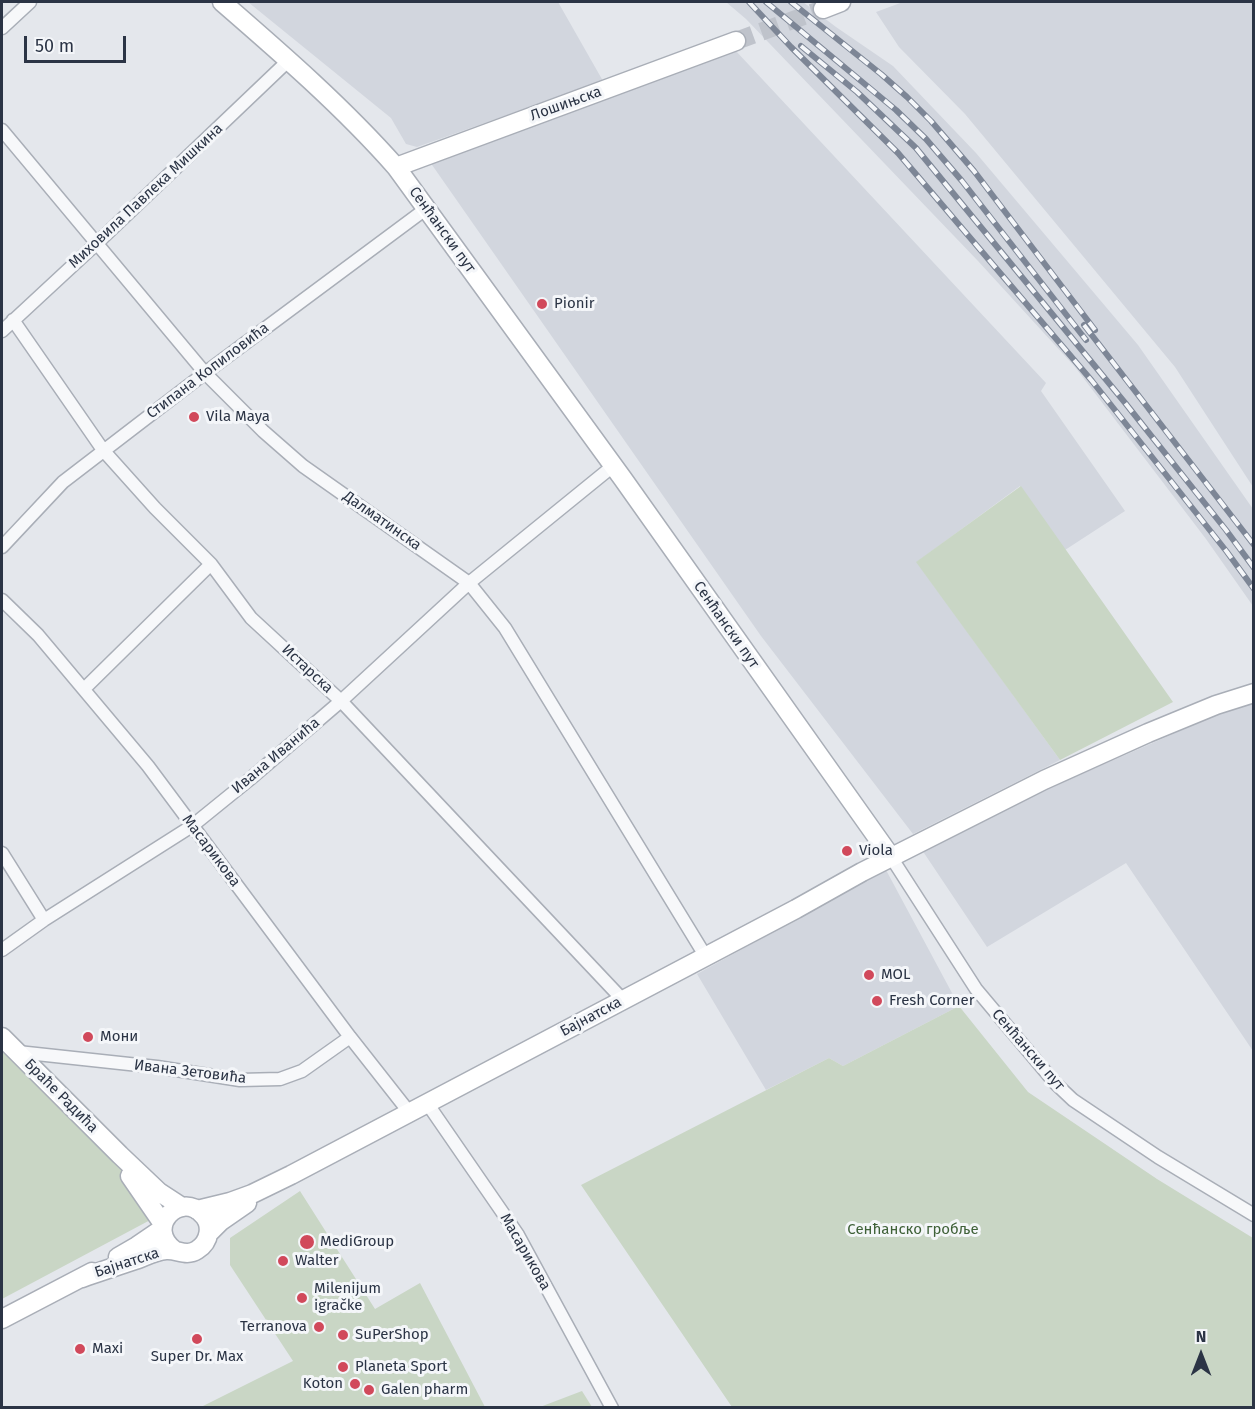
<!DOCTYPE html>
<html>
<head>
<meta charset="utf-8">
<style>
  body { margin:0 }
  #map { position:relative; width:1255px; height:1409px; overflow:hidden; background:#e4e7ec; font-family:"Fira Sans",sans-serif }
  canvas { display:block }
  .frame { position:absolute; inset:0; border:3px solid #2b3445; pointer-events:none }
  .north { position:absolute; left:1171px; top:1325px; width:60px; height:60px; -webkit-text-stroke:4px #f4f6f9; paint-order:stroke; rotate:0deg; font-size:16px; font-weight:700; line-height:24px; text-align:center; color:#2b3445 }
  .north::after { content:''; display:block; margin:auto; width:21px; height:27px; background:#2b3445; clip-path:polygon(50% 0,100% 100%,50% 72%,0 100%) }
  .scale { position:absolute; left:24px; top:36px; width:102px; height:27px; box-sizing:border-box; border:3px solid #2b3445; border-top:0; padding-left:8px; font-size:18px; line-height:21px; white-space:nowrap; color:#2b3445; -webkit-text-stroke:4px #f4f6f9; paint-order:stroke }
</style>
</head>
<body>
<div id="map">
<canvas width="1255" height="1409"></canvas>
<div class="frame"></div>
<div class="north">N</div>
<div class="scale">50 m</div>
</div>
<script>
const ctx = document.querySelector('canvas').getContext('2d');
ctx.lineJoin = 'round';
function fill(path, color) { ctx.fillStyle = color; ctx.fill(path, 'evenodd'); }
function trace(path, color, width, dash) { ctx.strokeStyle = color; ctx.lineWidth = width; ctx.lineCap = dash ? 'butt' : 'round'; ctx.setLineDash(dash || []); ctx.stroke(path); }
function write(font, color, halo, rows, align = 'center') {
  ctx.font = font + ' "Fira Sans",sans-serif'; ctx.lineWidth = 6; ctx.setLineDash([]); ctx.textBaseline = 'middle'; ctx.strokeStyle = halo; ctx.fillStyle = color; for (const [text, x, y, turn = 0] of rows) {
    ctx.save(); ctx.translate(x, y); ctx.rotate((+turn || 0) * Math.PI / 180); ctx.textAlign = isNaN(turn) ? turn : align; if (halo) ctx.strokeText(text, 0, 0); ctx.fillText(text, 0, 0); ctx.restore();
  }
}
fill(new Path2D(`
  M248,2H558L603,81L417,147L406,144L391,118Z
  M726,2H803L836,27L893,66L976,153L1138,345L1253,509V606L1206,539L1075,367L978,261L746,19Z
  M903,2H1253V487L1175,367L965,114L899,47L876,12Z
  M735,50L1046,383L1041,391L1125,511L1065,550L1020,486L917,562L1060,760L913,834L761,636L430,162Z
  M1253,702V1051L1126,863L987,947L922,850L1068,780L1228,710Z
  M886,870L959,1006L843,1066L829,1058L766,1090L697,974Z`), '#d2d6de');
fill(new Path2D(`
  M1021,486L1173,702L1060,760L916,562Z
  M959,1006L1028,1092L1157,1179L1253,1238V1407H732L581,1185L829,1058L843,1066Z
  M2,1048L111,1153L154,1218L2,1299Z
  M300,1191L375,1309L420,1283L485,1407H201L293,1361L230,1265V1238Z
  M582,1391L592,1407H540Z`), '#c9d6c5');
trace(new Path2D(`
  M736,41L823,9`), '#bfc3cb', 18, [18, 9]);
const street = new Path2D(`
  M2,28L30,2
  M2,130L205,373L263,431L303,466L469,583L505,628L706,957
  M13,320L103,450L155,508L211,564L251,618L341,701L623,1000
  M2,331L97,243L289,60
  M2,547L63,482L205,373L427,208
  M2,600L38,635L148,766L350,1037L409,1112
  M84,689L211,564
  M2,853L44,920
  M891,857L976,989L1055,1083L1073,1100L1158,1157L1254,1215
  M2,950L44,920L192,826L250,779L341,701L469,583L613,466
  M18,1052L157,1067L240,1080L280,1079L302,1071L350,1037
  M427,1103L518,1235L612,1408`);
const secondary = new Path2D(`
  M222,2C282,54 343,107 396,167L623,479L891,857
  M823,9L841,2
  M396,167L736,41
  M2,1037L120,1155L159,1192L182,1207
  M130,1176L163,1224
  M197,1210L230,1202L252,1194L291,1175L796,909L862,872L1044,780L1148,733L1216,705L1254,693
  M209,1233L221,1221L247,1203
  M118,1257L137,1246L162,1229
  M82,1278C99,1272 117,1266 135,1260C144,1257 155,1251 166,1250C177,1249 186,1257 197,1250C210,1242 213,1224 202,1214C180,1191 144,1227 174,1250
  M2,1319L92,1272`);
trace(street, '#a9aeb7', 15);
trace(secondary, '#a9aeb7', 21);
trace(street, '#f7f8fa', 12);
trace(secondary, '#fff', 18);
const rail = new Path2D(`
  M749,2L791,47L898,153L1092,381L1227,552L1254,589
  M766,2L896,110L926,139L962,181L1086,340
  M791,2L881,74L907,97L931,121L974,171L1095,330
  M801,46L857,92L916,148L1126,404L1226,530L1254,568
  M1084,325L1254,545`);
trace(rail, '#7d8696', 6);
trace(rail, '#f4f6f9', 4, [11]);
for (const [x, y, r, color] of [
  [542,304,6,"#d1495b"],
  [194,417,6,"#d1495b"],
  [847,851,6,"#d1495b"],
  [869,975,6,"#d1495b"],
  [877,1001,6,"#d1495b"],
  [88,1037,6,"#d1495b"],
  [307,1242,8,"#d1495b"],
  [283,1261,6,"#d1495b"],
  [302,1298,6,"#d1495b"],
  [319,1327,6,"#d1495b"],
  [343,1335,6,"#d1495b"],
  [197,1339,6,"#d1495b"],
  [80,1349,6,"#d1495b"],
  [343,1367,6,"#d1495b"],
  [355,1384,6,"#d1495b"],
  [369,1390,6,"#d1495b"]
]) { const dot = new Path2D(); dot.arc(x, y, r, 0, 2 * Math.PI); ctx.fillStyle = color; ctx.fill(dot); trace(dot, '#f4f6f9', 2); }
write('15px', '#2b3445', '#f4f6f9', [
  ["Лошињска",566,104,-20],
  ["Миховила Павлека Мишкина",146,196,-43],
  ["Сенћански пут",442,230,54],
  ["Стипана Копиловића",208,371,-37],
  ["Далматинска",382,521,35],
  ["Сенћански пут",726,625,55],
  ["Истарска",307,669,43],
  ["Ивана Иванића",276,756,-40],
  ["Масарикова",211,851,53],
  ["Бајнатска",591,1017,-28],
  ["Сенћански пут",1028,1050,49],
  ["Ивана Зетовића",190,1072,7],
  ["Браће Радића",61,1096,45],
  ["Масарикова",525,1252,60],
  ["Бајнатска",127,1263,-18]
]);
write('15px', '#2b3445', '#f4f6f9', [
  ["Pionir",554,304],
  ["Vila Maya",206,417],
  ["Viola",859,851],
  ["MOL",881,975],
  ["Fresh Corner",889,1001],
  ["Мони",100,1037],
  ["MediGroup",320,1242],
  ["Walter",295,1261],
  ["Milenijum",314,1289],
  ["igračke",314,1306],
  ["Terranova",307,1327,"right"],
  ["SuPerShop",355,1335],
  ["Maxi",92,1349],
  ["Super Dr. Max",197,1357,"center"],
  ["Planeta Sport",355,1367],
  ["Koton",343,1384,"right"],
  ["Galen pharm",381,1390]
], 'left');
write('15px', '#3f6138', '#f4f6f9', [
  ["Сенћанско гробље",913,1230]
]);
</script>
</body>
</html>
